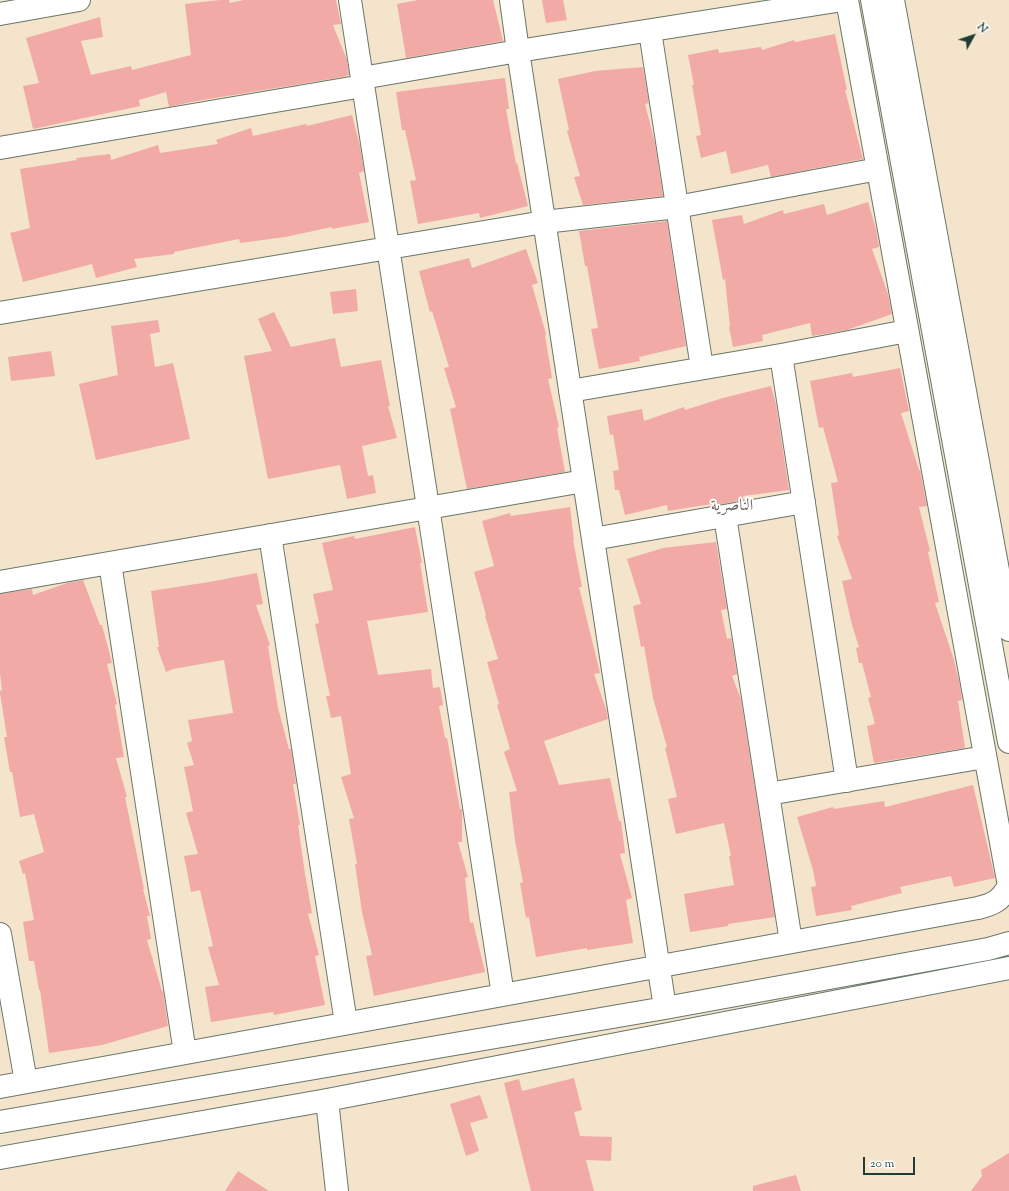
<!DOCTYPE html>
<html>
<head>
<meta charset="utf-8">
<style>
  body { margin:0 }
  #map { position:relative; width:1009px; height:1191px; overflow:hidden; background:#f3e4cb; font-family:"Sorts Mill Goudy",serif }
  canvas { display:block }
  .north { position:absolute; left:953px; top:16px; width:40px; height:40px; -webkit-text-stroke:3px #fff; paint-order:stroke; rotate:50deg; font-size:11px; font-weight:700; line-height:16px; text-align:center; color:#1f3d34 }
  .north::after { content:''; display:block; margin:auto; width:14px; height:18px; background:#1f3d34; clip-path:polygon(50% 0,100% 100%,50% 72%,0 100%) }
  .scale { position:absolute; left:863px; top:1157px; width:52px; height:18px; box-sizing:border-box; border:2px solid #1f3d34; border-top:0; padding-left:5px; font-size:12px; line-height:14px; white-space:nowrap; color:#1f3d34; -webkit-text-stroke:3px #fff; paint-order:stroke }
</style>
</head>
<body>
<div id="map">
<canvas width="1009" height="1191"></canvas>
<div class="north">N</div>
<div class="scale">20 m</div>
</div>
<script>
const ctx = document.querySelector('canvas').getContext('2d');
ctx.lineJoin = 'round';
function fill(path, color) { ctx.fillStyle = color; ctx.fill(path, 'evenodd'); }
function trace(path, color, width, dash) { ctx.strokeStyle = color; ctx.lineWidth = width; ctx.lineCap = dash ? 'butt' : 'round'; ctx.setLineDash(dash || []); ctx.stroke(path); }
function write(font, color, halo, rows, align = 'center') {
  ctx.font = font + ' "Sorts Mill Goudy",Amiri,serif'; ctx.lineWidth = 3.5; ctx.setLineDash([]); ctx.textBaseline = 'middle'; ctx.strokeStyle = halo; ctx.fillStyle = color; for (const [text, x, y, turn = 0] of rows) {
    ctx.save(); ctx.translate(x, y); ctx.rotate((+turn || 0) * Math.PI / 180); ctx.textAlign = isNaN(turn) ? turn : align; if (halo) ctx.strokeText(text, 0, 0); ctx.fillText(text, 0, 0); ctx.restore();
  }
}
fill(new Path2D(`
  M220,0H229L230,3L244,0H336L341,24L333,25L347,60L349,75L343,77L191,102L169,107L166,92L139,100L140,106L33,129L23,86L39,83L26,38L100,17L103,37L81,41L91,75L131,66L132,70L191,55L185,4Z
  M418,0H493L503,41L406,58L397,4Z
  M542,0H563L567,20L546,23Z
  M835,34L847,90H845L863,159L771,177L768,165L731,174L726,151L701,158L696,136L701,135L692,85H694L688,55L718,49L719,53L761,47L762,50L794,40L795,42Z
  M643,67L649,103L645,104L655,143L663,196L583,205L574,177L580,176L567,131L569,130L558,79L595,71Z
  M505,78L509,109H506L516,164L517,163L528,206L480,218L479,213L418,224L410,181L416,180L405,130H402L396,92Z
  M352,115L360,146L364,171L359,173L369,222L332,229V227L285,237L240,243L239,239L174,252V254L134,259L137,267L96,278L92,264L23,282L10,233L30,228L20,169L77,160L76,158L110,154L111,160L158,145L160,153L218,144L216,140L251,128L253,136L306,124L307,126Z
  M868,202L876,229L879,247L872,249L888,294L892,314L847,330L812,336L810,323L762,335L763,341L733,347L729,327H730L725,279L723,280L712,220L742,215L744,224L783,210L784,214L824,204L827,215Z
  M667,221L686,346L639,357L640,361L599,369L591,329L598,328L587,266H585L579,231Z
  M526,249L538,283L532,285L546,334L545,335L552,378L548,379L559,427L557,428L565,472L467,489L450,409L456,407L444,368L449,367L432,311L430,312L419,271L469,258L472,268Z
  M356,289L358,311L333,314L330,292Z
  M274,312L291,347L335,338L341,367L381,360L390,406H388L397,438L362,446L368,476L373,475L376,493L347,499L340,465L268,479L244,356L272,351L258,319Z
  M158,320L160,332L150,334L155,367L173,363L190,439L96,460L79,384L118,375L111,326Z
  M51,351L55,376L11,381L8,357Z
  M900,368L909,411L901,413L919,470H920L927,506L919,507L930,551L928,552L939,602L935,603L954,660L960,686L962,700L958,701L965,748L874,763L867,726L875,724L868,698L871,697L862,663H859L856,648L859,647L852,625L842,581L852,579L837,536L839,535L831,483L838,482L823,427L819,428L810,381L852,373L853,377Z
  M771,386L776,404L789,490L743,496L744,500L711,506V504L668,511L667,505L625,515L619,490H615L613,471L619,470L613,434L610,435L607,416L642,409L644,421L684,407L685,410L723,398Z
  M570,507L574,540H573L582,587H579L600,673L594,674L606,709L608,719L544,741L559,785L610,778L619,821H621L625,853L620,854L632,898L626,900L633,943L587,950V948L536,957L529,917L526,918L520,883L523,882L515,841L509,792L517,791L504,752L510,749L497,705L499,704L487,662L498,659L485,616L486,615L474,572L494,566L482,521L510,513L511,516Z
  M415,527L422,563H420L428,612L367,621L378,675L431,669L433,688L440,687L443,705L439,706L445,738H447L460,809H462V842H458L468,877L465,878L470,923L473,922L485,972L374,996L366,956L372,955L362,912L355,864H357L349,819L354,818L341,777L351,774L341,716L331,718L326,696H330L315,624L319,623L313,594L333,590L322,543L354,536L355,539Z
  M716,542L727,609L721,610L727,639L731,638L733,648L737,674L732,676L741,699L775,917L728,924V926L690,932L684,894L734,885L729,856H731L724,823L676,834L668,799L677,797L665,748L667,747L653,698L644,646L641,647L633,606L641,604L627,559L663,548Z
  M257,573L263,604L256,605L270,645L268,646L278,708L289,749H291L296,784H293L300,825H298L305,874L312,913L308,914L319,955L315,956L325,1005L274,1015L273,1012L211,1022L205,987L219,985L208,947L213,946L200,890L191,892L184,856L198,854L186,813L193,811L184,767L194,765L187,743L192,741L188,720L233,713L224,660L173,669L166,672L157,647H159L151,591L209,582Z
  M83,580L100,625H102L112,663L107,664L117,704L115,705L124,757L116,758L127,797H125L144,889H143L150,916H147L151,939L147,940L162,991H163L168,1026L102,1045L49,1053L40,990H39L34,961H29L23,922L34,920L25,873L23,874L19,861L44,852L34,814L20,817L12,772H10L4,737H7L0,693V691L2,690L0,673V594L32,589L33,595L67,583Z
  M973,785L995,878L954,887L951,876L900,887L902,893L851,906L852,910L816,916L811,887L816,886L813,870L797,817L833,807L834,809L884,801L885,807Z
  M574,1078L582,1110L574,1112L580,1136L612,1137L611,1161L586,1160L594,1191H531L504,1083L519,1079L522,1091Z
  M480,1095L488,1118L470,1123L479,1151L466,1156L450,1104Z
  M1009,1153V1191H971L982,1176L981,1170Z
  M238,1171L269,1191H225Z
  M796,1175L801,1191H753V1186Z`), '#f2aaa7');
const minor = new Path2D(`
  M350,0L503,995
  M511,0L518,51L665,1008
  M872,0L1009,742
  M893,0L1009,630
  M0,14L79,0
  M650,31L702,368
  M362,78L518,51L843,0
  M0,148L363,86
  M0,313L544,222L677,207L878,169
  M781,355L847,781
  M570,391L781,355L907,331
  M725,516L791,942
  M270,535L346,1023
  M593,539L804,502
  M110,563L185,1053
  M0,582L584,481
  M768,794L985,757
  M0,934L26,1082
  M0,1087L978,908C994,904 1000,901 1009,886L847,0
  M327,1100L337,1191
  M0,1122L665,1008L988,949L1009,943
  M0,1158L327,1100L1009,968`);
trace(minor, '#697769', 24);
trace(minor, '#fff', 22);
write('16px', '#69635c', '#fff', [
  ["الناصرية",732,507]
]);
</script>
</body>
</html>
